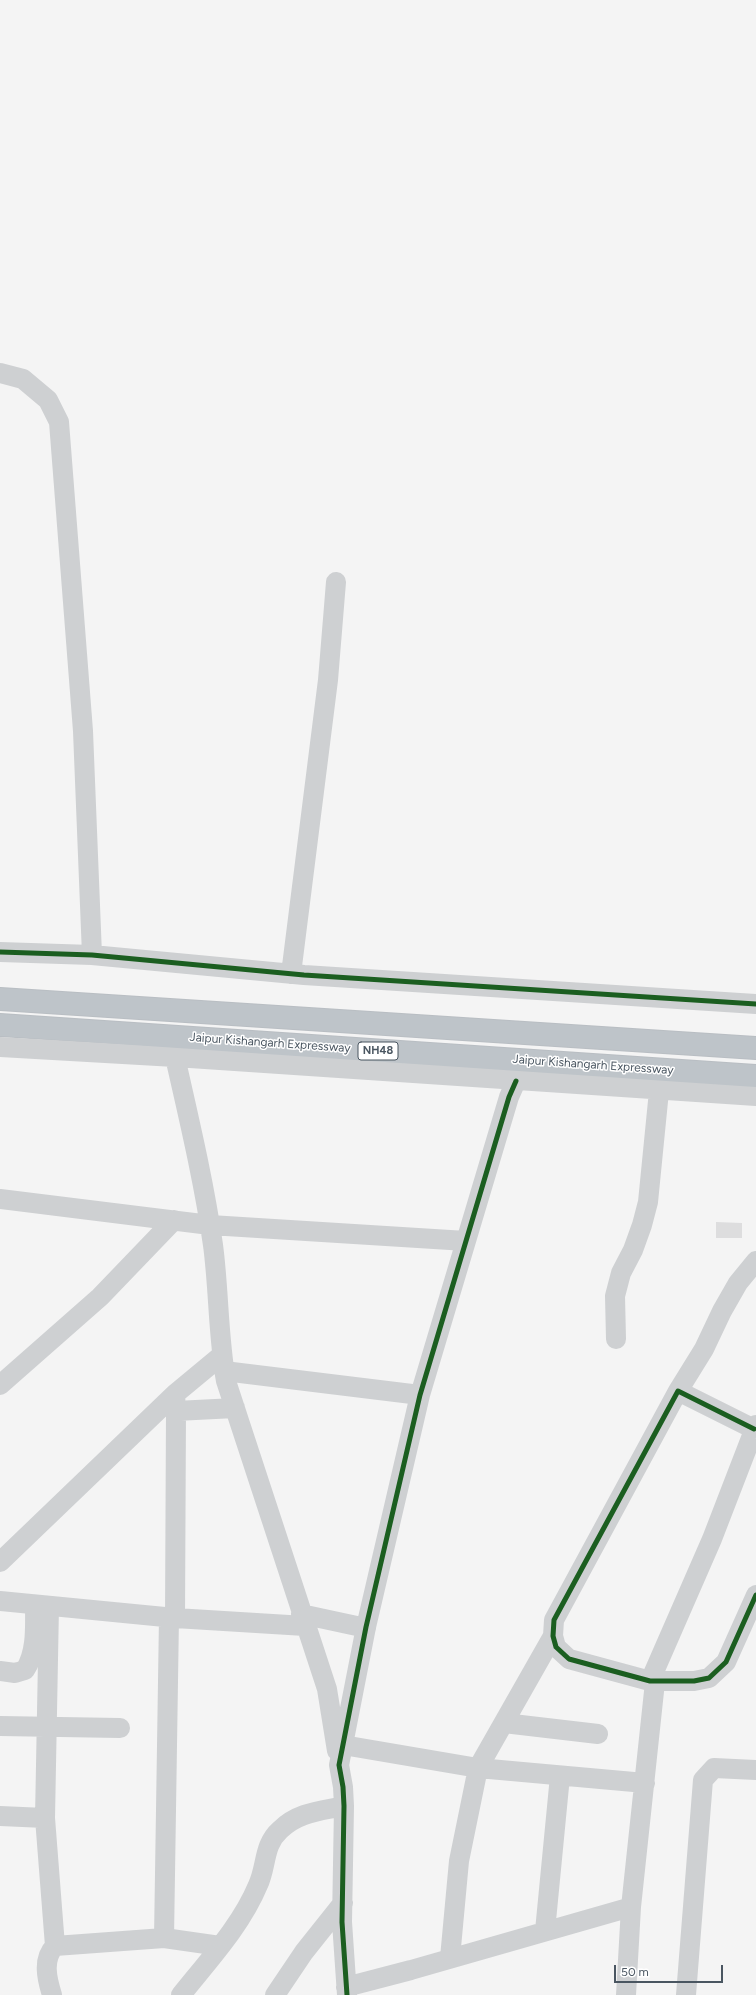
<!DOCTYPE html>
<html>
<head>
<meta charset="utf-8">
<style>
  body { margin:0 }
  #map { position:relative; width:756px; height:1995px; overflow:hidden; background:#f4f4f4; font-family:Figtree,sans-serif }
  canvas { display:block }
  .scale { position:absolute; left:614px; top:1965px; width:109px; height:18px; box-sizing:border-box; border:2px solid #4a5661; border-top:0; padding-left:5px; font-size:12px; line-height:14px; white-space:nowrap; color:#4a5661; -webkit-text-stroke:3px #fff; paint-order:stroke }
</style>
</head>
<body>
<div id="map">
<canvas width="756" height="1995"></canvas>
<div class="scale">50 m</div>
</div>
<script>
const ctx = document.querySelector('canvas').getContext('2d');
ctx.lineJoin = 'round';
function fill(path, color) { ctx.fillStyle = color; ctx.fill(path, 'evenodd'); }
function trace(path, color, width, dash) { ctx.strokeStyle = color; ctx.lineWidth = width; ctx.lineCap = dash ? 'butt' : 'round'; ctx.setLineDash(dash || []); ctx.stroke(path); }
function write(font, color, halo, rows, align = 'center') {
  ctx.font = font + ' Figtree,sans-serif'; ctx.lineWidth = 3; ctx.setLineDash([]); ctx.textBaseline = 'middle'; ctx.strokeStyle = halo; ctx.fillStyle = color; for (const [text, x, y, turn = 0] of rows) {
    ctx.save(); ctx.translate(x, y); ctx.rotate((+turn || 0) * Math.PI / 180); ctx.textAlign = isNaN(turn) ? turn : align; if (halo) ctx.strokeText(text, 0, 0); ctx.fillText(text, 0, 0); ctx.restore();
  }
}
fill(new Path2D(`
  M716,1222L742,1223V1238H716Z`), '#ddddde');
const highway = new Path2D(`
  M0,999L756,1048
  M0,1025L756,1076`);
trace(highway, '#b9bec3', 24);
trace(new Path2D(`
  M0,373L23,379L48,400L59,422L83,731L92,955
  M0,952L92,955L304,975L756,1004
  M291,974L328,680L336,582
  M0,1047L175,1057L756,1096
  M175,1057C189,1119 204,1182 213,1245C219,1290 218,1336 226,1381L327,1689L337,1751
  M0,1199L210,1225L466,1241
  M616,1339L615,1296L621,1273L633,1250L642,1225L648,1202L659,1091
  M224,1371L420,1395
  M0,1385L100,1297L174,1220
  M678,1391L704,1349L722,1311L738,1283L756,1261
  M175,1394L176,1411L175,1618
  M176,1411L235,1408
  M754,1429L678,1391L554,1620L553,1636L556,1647L569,1659L650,1681H694L709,1678L726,1662L756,1595
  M0,1562L175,1394L222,1355
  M0,1601L175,1618L305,1626
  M49,1606L45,1818L55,1946
  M301,1614L366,1628
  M0,1671L15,1673L25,1670C37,1651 35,1626 35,1605
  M650,1681L712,1539L756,1425
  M504,1723L598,1734
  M0,1726L120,1728
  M343,1745L478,1768L645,1783
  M0,1816L45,1818
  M545,1931L560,1776
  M164,1938L169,1617
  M450,1958L459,1861L478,1768L553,1636
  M346,1987L411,1970L631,1907
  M52,1995C47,1979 42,1959 55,1946L164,1938L220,1946
  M181,1995C208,1961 241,1926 258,1885C267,1866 263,1845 280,1830C298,1812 321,1811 344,1806
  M275,1995L304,1952L343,1903
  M347,1995L342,1922L344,1806L343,1787L339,1765L366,1627L420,1395L509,1097L516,1081
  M626,1995L631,1907L655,1682
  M686,1995L703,1780L714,1768L756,1770`), '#ced0d2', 20);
trace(highway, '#bec4c9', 22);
trace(new Path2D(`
  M0,952L92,955L304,975L756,1004
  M754,1429L678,1391L554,1620L553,1636L556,1647L569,1659L650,1681H694L709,1678L726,1662L756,1595
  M347,1995L342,1922L344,1806L343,1787L339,1765L366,1627L420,1395L509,1097L516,1081`), '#1b5e20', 5);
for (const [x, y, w] of [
  [378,1051,40]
]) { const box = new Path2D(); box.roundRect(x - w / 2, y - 9, w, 18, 3); ctx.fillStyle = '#fff'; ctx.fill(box); trace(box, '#4a5661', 1); }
write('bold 11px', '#4a5661', null, [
  ["NH48",378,1051]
]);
write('12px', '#4a5661', '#fff', [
  ["Jaipur Kishangarh Expressway",270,1043,4],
  ["Jaipur Kishangarh Expressway",593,1065,4]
]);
</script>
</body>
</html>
